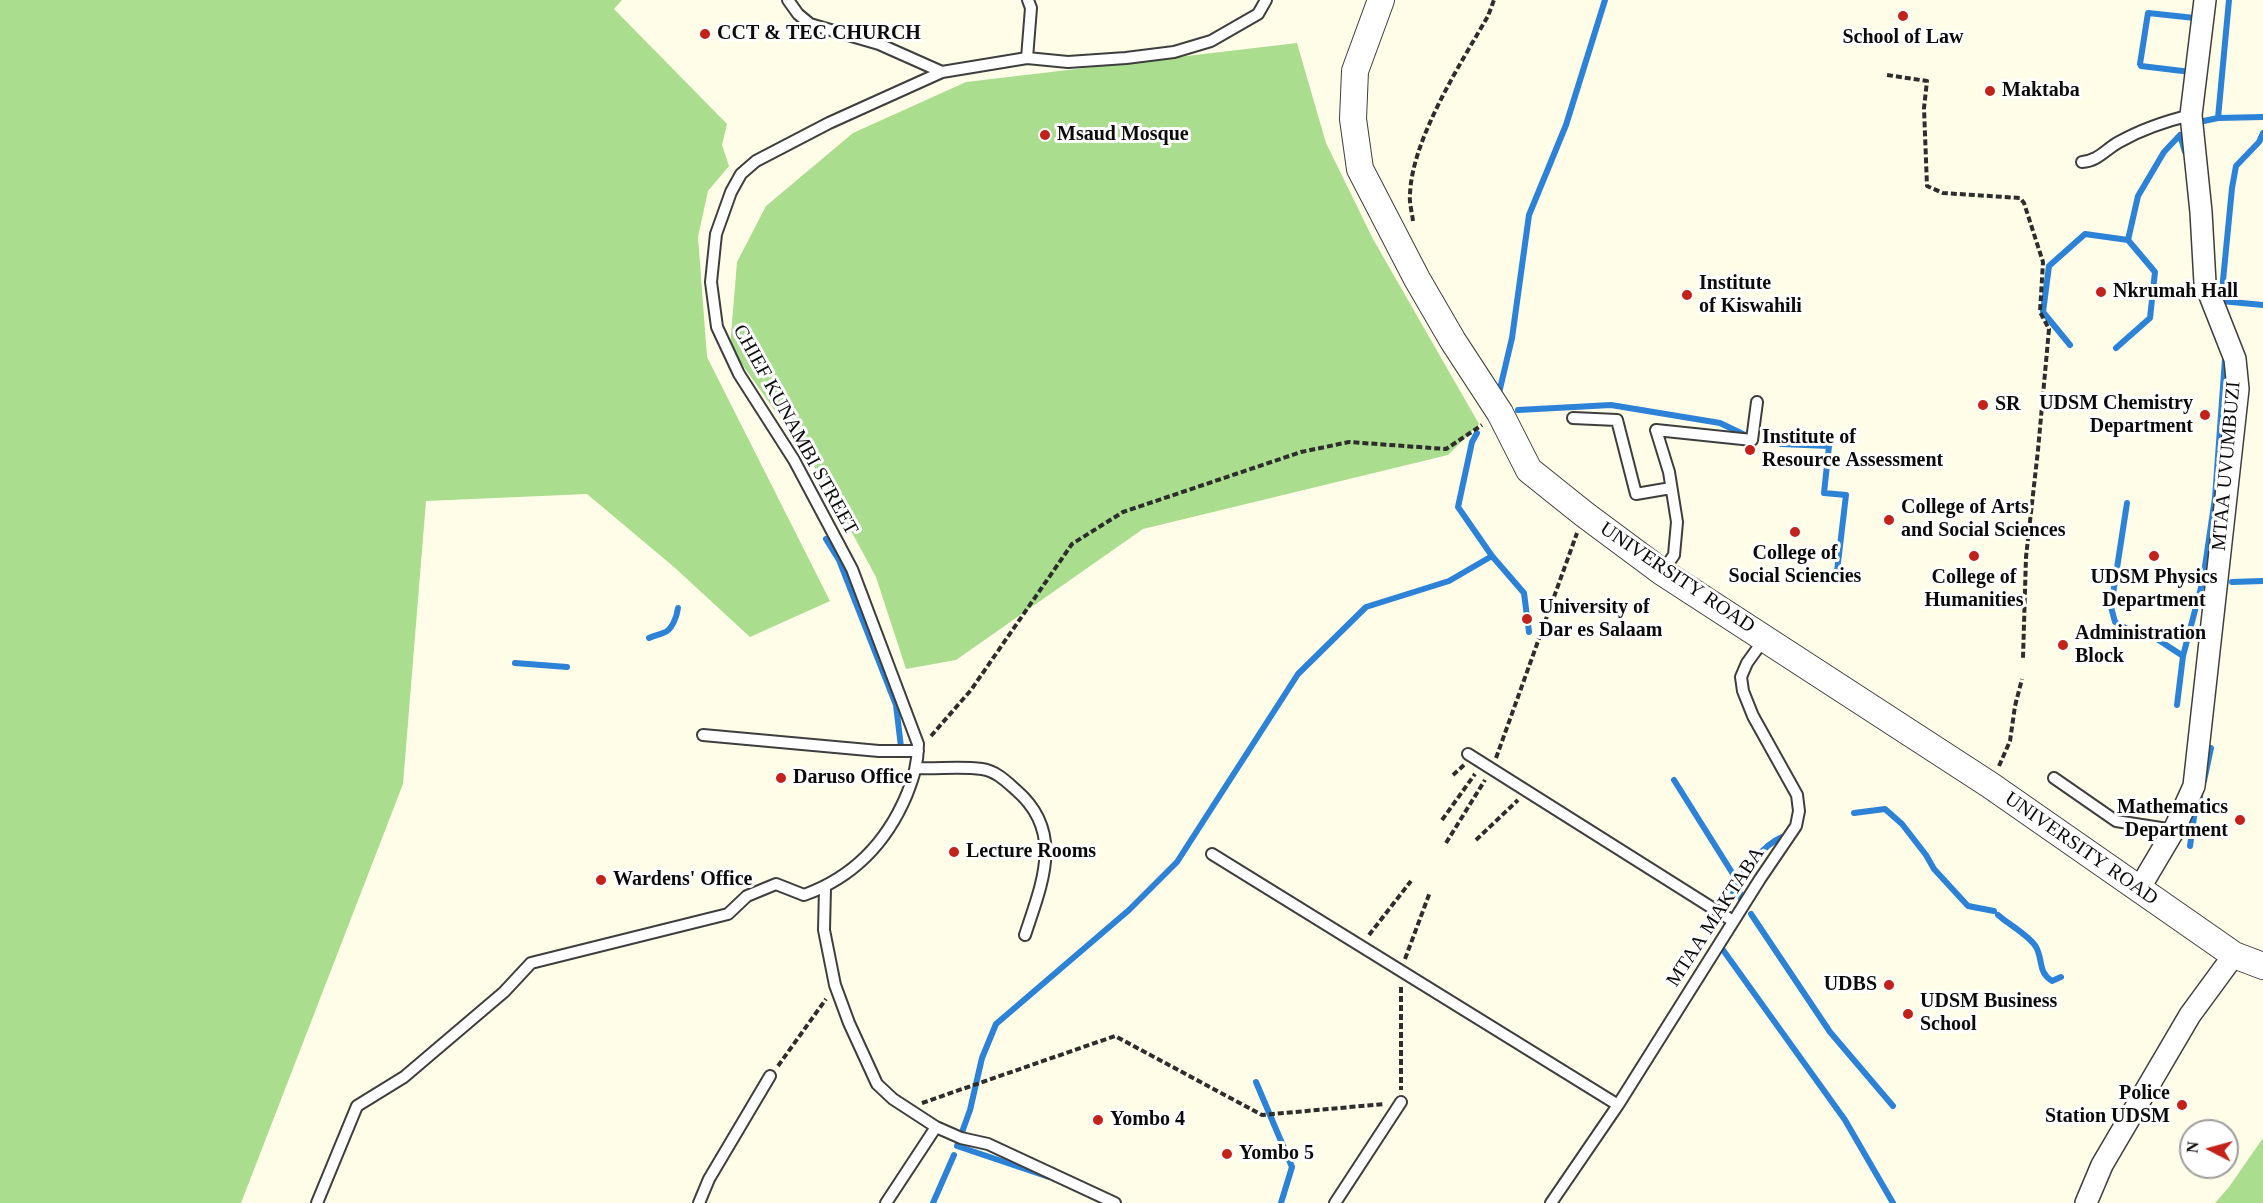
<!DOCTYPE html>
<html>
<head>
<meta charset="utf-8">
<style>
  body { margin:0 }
  #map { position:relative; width:2263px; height:1203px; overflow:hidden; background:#fffde8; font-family:Georgia,serif }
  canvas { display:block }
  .north { position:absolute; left:2179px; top:1119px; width:60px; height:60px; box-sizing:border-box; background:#fff; border:2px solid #9d9d9d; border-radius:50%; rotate:276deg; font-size:16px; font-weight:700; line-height:24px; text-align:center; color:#0b0b0b }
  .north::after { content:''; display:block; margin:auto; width:21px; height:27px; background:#c3221a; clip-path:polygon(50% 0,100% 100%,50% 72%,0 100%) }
</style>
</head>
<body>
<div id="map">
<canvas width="2263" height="1203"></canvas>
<div class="north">N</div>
</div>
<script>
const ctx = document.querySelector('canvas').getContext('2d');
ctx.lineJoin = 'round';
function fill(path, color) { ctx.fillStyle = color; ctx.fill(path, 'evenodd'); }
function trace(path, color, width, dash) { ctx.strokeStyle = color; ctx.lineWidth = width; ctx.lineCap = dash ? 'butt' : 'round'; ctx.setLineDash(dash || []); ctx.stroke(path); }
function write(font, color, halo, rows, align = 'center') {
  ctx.font = font + ' Georgia,serif'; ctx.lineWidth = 6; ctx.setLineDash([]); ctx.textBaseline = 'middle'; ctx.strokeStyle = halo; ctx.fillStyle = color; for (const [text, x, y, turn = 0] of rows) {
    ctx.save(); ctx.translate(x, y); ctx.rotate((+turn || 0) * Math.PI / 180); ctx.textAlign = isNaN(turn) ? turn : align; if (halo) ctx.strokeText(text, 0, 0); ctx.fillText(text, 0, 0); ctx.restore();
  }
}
fill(new Path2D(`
  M0,0H622L614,9L727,124L722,145L729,166L708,191L698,237L707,357L830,601L750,637L674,567L587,494L426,501L403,784L241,1203H0Z
  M1297,43L1326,143L1373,239L1479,424L1448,455L1143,529L956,660L906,669L876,577L823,479L730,347L737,262L766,206L853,133L966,82Z
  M2263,1138V1203H2215L2229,1187Z`), '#aadd8e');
trace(new Path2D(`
  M2191,72L2141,66L2140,64L2148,13L2195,18
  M2218,118L2229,0
  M2199,122L2218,118L2263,117
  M2263,133L2259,142L2236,166L2232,188L2221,301L2263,305
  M2128,240L2138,196L2164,152L2180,135L2185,152
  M2070,345L2043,312L2049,266L2085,234L2128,240L2155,272L2150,318L2116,348
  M1499,393L1512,338L1529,215L1566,125L1605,0
  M1518,410L1611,405L1720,423L1745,435
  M1477,433L1472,442L1458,507L1492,556L1524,593L1529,632
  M1781,444L1829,446L1824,493L1846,495L1836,580
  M2127,503L2111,607L2115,622L2133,632L2157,639L2183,656
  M826,539L839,560L896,705L901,747
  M2232,582L2263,581
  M649,638C655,635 658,635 663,633C672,631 677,616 678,608
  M515,663L567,667
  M2177,705L2183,656L2203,580L2215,498L2225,359
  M1674,780L1738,882L1741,899
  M2204,781L2211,748
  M1854,813L1885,809L1902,824L1926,855L1934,869L1968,906L1994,911
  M2190,846L2195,810L2200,797
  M1732,891C1744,872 1761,846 1782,837
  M1751,914L1830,1032L1893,1106
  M1998,915C2008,924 2030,936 2036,947C2043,959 2038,973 2052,981L2061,977
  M1723,950L1845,1120L1893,1203
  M1256,1082L1292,1167L1281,1203
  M1049,1177L957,1146L970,1110L982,1058L996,1024L1129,910L1177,862L1298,674L1366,607L1449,581L1492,556
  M933,1203L954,1155`), '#2b82d6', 6);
const service = new Path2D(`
  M788,0L798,14L810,24L879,44L942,72
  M1027,58L1031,8L1028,0
  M2082,162C2098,161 2106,149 2119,142C2142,129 2166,121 2191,115
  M1573,418L1617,420L1636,494L1671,488
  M1662,572L1674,555L1677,522L1669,472L1656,430L1752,440L1757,402
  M703,735L879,751H918
  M1468,754L1733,921
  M917,768C938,769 961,766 982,769C996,771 1006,781 1016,790C1065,832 1042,883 1025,935
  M2054,778L2116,821L2174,830
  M1212,854L1618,1105
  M825,888L824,930L835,985L849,1023L877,1084L893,1099L936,1127L961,1138L988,1144L1115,1203
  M317,1203L357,1106L404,1077L504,992L531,963L728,914L747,896L776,884L804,895C854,877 887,842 907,794C914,776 918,763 918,744L852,569L794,460L739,374L717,327L711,282L716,234L731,192L741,174L756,161L829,123L942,72L1027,58L1068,62L1126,58L1174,52L1211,41L1258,14L1266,0
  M699,1203L709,1179L770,1076
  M886,1203L936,1127
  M1335,1203L1401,1102
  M1551,1203L1618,1105L1760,879L1796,826L1799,811L1797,795L1753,716L1743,691L1741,677L1747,663L1765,638`);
const minor = new Path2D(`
  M2139,889L2174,830L2194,786L2238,389L2235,359L2205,283L2201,212L2191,115L2205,0
  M2086,1203L2102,1165L2190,1015L2234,955`);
const tertiary = new Path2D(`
  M1381,0L1355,71L1353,119L1360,169L1417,279L1453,341L1500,413L1529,470L1584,514L1662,572L1990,785L2234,955L2263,966`);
trace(service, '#3e3e3e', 14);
trace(minor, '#3e3e3e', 24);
trace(tertiary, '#3e3e3e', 28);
trace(new Path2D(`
  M1887,75L1927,81L1924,108L1927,186L1943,193L2020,198L2024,203L2043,262L2040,312L2049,329L2038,450L2026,557L2023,658
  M1413,221C1412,212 1409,202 1410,194C1412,139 1461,63 1488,16L1494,0
  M931,736L971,690L1072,544L1123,512L1301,452L1349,442L1446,449L1482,425
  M1496,758L1577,533
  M1999,766L2010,741L2015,706L2022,679
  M1453,775L1464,765
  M1442,820L1475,774
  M1476,840L1518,800
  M1446,843L1485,780
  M1369,935L1411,881
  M1405,959L1430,892
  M1401,987V1090
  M778,1066L826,999
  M922,1103L1115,1036L1262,1115L1384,1104`), '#2d2d2d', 4, [6, 3]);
trace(service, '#fff', 10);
trace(minor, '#fff', 21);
trace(tertiary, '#fff', 26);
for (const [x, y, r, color] of [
  [1903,16,6,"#c3221a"],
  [705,34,6,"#c3221a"],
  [1990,91,6,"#c3221a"],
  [1045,135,6,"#c3221a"],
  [2101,292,6,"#c3221a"],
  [1687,295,6,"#c3221a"],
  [1983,405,6,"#c3221a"],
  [2205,415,6,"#c3221a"],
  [1750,450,6,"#c3221a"],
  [1889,520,6,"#c3221a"],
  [1795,532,6,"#c3221a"],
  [1974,556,6,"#c3221a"],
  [2154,556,6,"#c3221a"],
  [1527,619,6,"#c3221a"],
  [2063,645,6,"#c3221a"],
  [781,778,6,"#c3221a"],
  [2240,820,6,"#c3221a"],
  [954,852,6,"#c3221a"],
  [601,880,6,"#c3221a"],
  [1889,985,6,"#c3221a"],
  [1908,1014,6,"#c3221a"],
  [2182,1105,6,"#c3221a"],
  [1098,1120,6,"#c3221a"],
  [1227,1154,6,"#c3221a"]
]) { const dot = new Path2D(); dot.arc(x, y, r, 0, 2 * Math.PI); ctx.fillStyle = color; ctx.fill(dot); trace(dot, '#fff', 2); }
write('bold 20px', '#0b0b0b', '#fff', [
  ["CCT & TEC CHURCH",717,34],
  ["School of Law",1903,38,"center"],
  ["Maktaba",2002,91],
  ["Msaud Mosque",1057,135],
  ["Institute",1699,284],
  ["of Kiswahili",1699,307],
  ["Nkrumah Hall",2113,292],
  ["UDSM Chemistry",2193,404,"right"],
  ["Department",2193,427,"right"],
  ["SR",1995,405],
  ["Institute of",1762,438],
  ["Resource Assessment",1762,461],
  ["College of Arts",1901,508],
  ["and Social Sciences",1901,531],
  ["College of",1795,554,"center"],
  ["Social Sciencies",1795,577,"center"],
  ["College of",1974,578,"center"],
  ["Humanities",1974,601,"center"],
  ["UDSM Physics",2154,578,"center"],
  ["Department",2154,601,"center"],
  ["University of",1539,608],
  ["Dar es Salaam",1539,631],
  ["Administration",2075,634],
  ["Block",2075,657],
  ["Daruso Office",793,778],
  ["Mathematics",2228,808,"right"],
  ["Department",2228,831,"right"],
  ["Lecture Rooms",966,852],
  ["Wardens' Office",613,880],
  ["UDBS",1877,985,"right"],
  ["UDSM Business",1920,1002],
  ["School",1920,1025],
  ["Police",2170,1094,"right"],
  ["Station UDSM",2170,1117,"right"],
  ["Yombo 4",1110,1120],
  ["Yombo 5",1239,1154]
], 'left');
write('20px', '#0b0b0b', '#fff', [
  ["CHIEF KUNAMBI STREET",795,430,61],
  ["MTAA UVUMBUZI",2227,466,-85],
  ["UNIVERSITY ROAD",1677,578,34],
  ["UNIVERSITY ROAD",2081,849,35],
  ["MTAA MAKTABA",1716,917,-57]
]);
</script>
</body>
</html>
